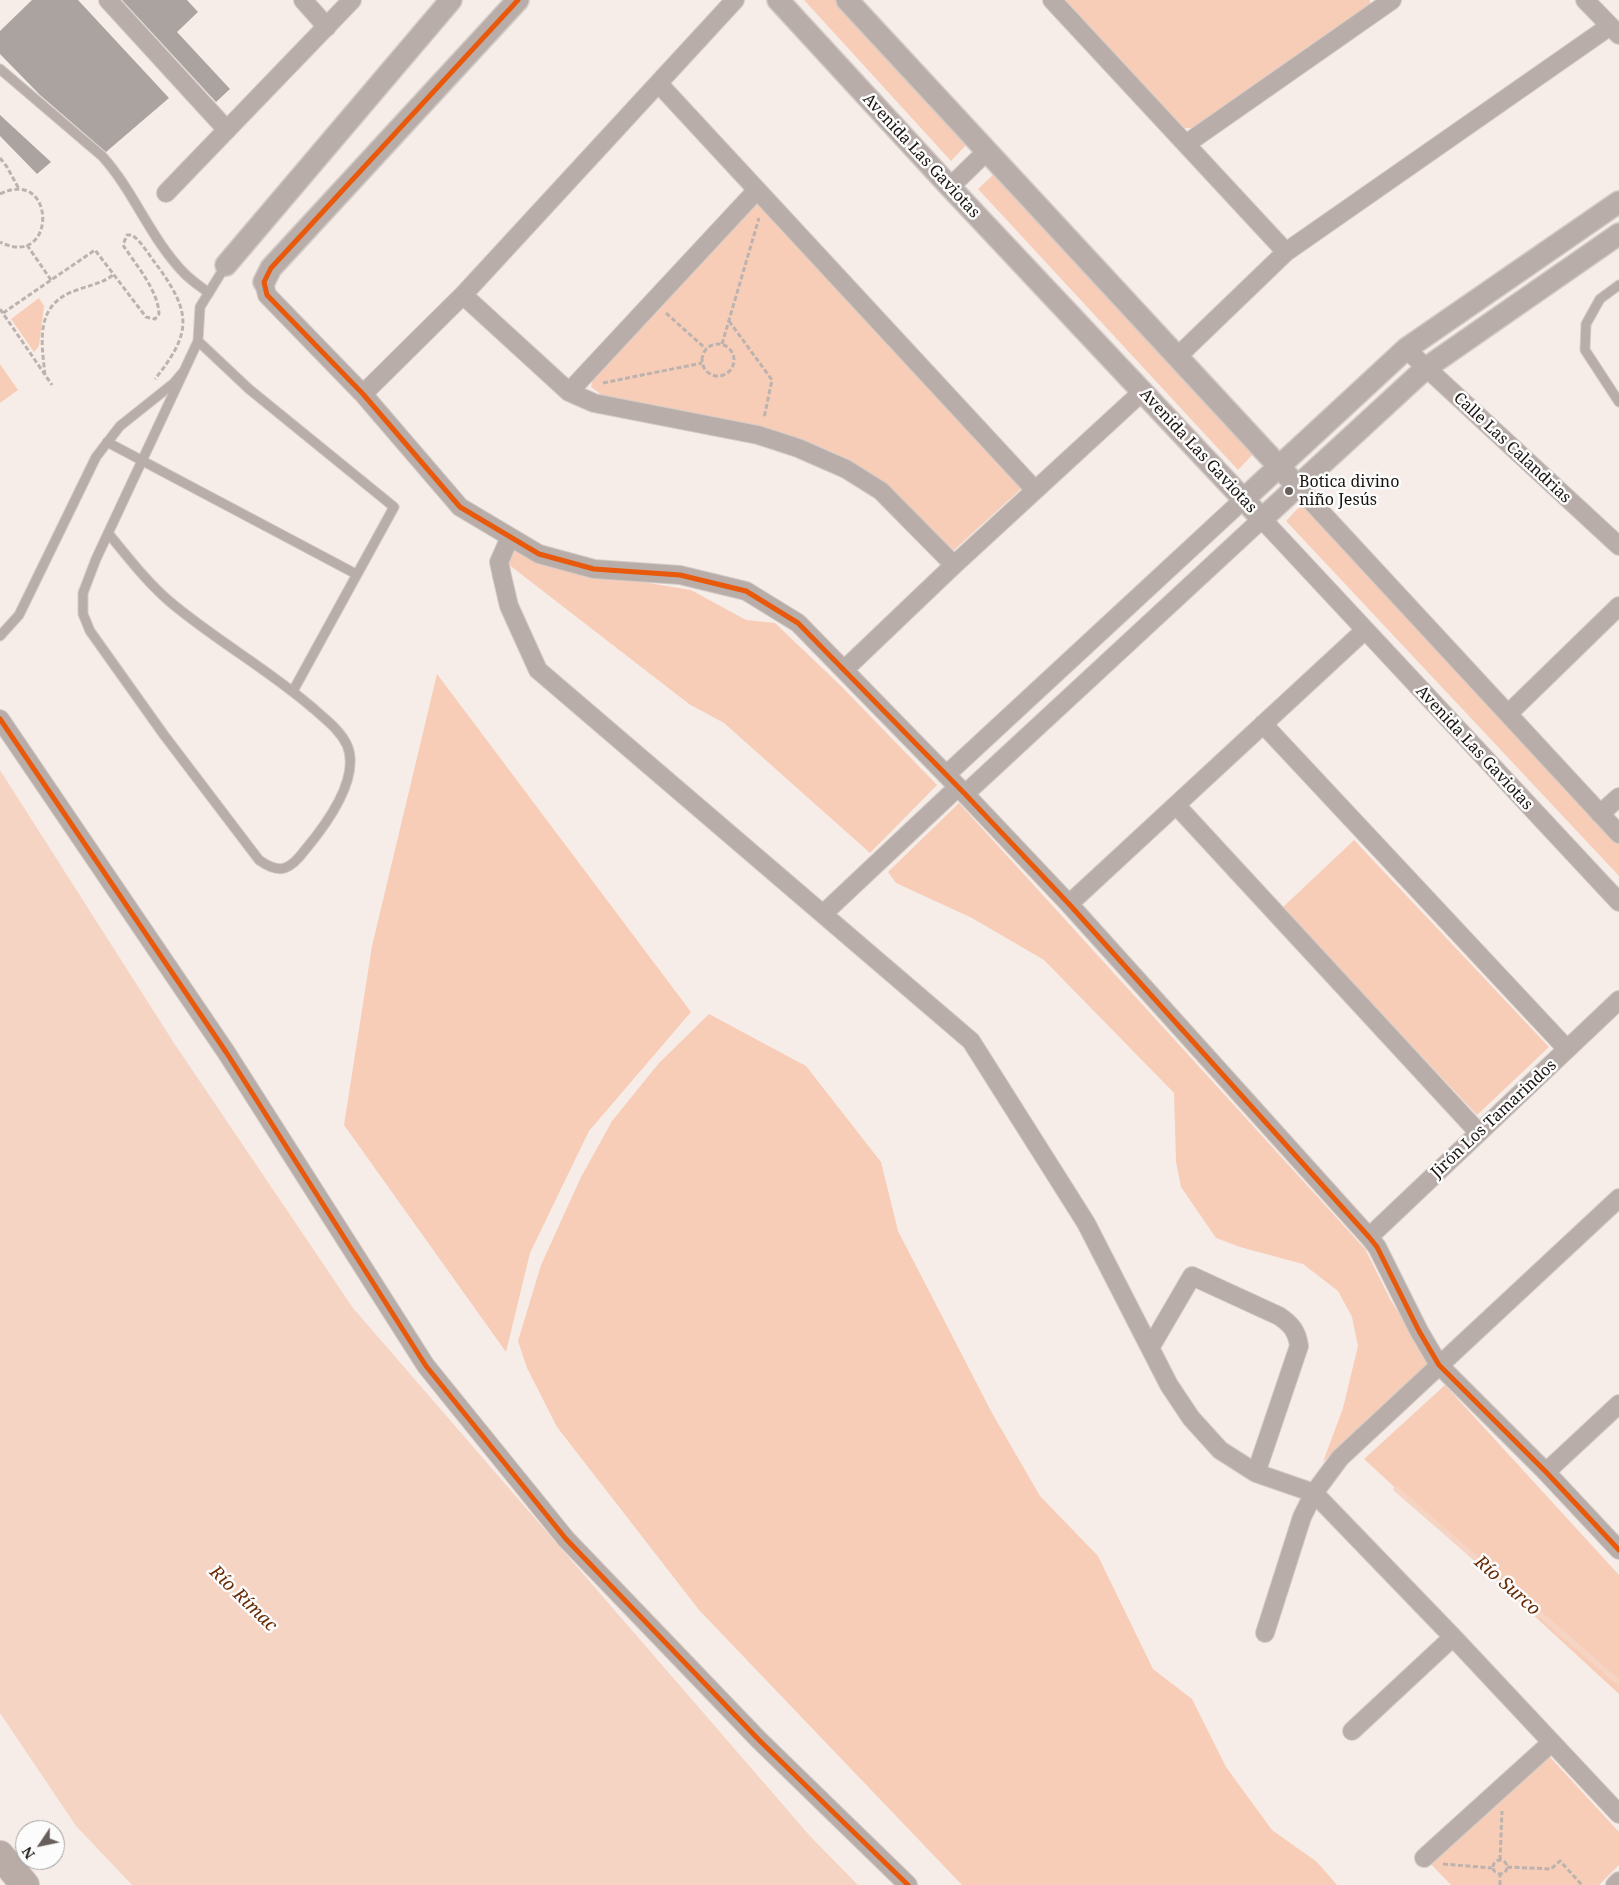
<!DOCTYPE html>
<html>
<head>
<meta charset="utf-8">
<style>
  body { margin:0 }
  #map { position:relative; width:1619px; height:1885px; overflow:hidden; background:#f7ede8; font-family:"Noto Serif",serif }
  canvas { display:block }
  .north { position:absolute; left:15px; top:1820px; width:50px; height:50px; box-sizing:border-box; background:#fcfcfc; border:1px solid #a19f9e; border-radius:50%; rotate:236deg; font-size:14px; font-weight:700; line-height:20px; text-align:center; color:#191310 }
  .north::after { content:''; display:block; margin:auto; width:18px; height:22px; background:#675f5c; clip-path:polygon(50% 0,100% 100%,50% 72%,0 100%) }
</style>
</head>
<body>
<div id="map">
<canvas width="1619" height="1885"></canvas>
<div class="north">N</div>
</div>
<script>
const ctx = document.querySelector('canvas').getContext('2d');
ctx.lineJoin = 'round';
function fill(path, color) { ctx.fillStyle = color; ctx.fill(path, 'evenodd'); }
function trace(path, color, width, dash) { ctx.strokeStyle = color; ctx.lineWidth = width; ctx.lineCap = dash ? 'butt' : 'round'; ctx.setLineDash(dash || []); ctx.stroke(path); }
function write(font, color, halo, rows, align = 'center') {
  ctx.font = font + ' "Noto Serif",serif'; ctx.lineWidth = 5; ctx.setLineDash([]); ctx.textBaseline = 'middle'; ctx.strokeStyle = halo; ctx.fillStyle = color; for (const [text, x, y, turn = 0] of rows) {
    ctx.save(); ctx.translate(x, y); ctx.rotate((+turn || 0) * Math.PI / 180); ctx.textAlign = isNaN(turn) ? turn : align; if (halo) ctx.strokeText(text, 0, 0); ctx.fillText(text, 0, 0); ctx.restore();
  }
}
fill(new Path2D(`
  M804,0H836L968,143L951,161Z
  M1060,0H1370V6L1193,128H1184Z
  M996,172L1256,451L1238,470L978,189Z
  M754,204H763L1022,484L1021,489L954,550L948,548C921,519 895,489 862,468C793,424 686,414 606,398L591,387L593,377Z
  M39,298L44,306L39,346L34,352L11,319Z
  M0,364L18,390L0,403Z
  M1304,502L1619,841V876L1286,521Z
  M517,547L594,574L691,590L746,620L775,623L841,686L937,785L870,853L724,723L689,704L508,564Z
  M437,674L691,1012L589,1131L530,1253L506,1352L344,1125L372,946Z
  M959,803L1365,1249L1390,1299L1430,1363L1323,1462L1343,1408L1358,1346L1352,1317L1338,1291L1303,1264L1240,1247L1216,1238L1181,1187L1176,1162L1174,1093L1044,960L972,918L896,883L888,872Z
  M1354,840L1549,1047L1477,1115L1282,908Z
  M709,1014L806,1066L881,1162L898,1231L992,1413L1040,1496L1098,1556L1153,1669L1192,1699L1226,1767L1272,1830L1317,1862L1337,1885H962L699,1610L557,1427L527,1368L518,1341L541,1265L581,1177L612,1121L659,1063Z
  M1445,1385L1619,1575V1694L1364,1459Z
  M1549,1756L1619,1832V1865L1599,1885H1451L1429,1862Z`), '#f7cdb8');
fill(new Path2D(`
  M0,770L174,1043L353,1308L810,1836L858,1885H132L76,1826L0,1713Z`), '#f6d4c4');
trace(new Path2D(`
  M1396,1489L1619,1683`), '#f6d4c4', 5.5);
fill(new Path2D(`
  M32,0H78L169,98L106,152L40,95L0,54V31Z
  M122,0H187L198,12L177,32L230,89L216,102Z
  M0,115L51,162L37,174L0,136Z`), '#aba39f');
const service = new Path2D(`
  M0,69L102,156C134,191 151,240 185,274C192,281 201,287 209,293
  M1619,285L1600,299L1586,324L1585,350L1619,402
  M198,341L249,389L394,507L293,691
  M107,442L356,574
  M108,533C127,556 146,581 169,601C215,640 268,669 314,709C326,720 340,730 347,745C361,778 325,826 305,850C290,870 280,875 259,860L164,735L90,631L83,614V593L96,559L184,371
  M0,636L19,615L96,457L120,426L174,383L184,371L198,341L200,307L226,265`);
const minor = new Path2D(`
  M108,0L227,130
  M303,0L327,27
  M1052,0L1286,252
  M1585,0L1619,35
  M659,84L1035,490
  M1186,144L1392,0
  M950,187L987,151
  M166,193L352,0
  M264,282L267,295L363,394L460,507L539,554L594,569L680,575L746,591L798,623L965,794L1069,904L1369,1237L1377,1247L1419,1331L1439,1365L1546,1472L1619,1550
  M463,295L569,392L594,403L758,435L798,448L846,469L881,491L954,565
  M1406,349L1619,546
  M1177,357L1286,252L1610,26
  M569,392L757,190
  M363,394L463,295L735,0
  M1297,486L1619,834
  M510,537L499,562L502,576L509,606L538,670L971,1041L1086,1223L1169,1385L1191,1418L1220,1450L1256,1473L1314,1493L1453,1637L1619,1814
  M844,670L954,565L1142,392
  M1508,714L1619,606
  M0,719L226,1052L426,1366L566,1539L759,1740L908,1885
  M1263,724L1567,1049
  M946,775L1244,499
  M965,794L1262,519L1619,902
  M1176,805L1479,1133
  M1600,814L1619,797
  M1069,904L1364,631
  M823,914L958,787
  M1369,1237L1619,1000
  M1150,1348L1192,1276L1279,1316C1291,1324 1297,1331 1299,1346L1256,1473
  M1546,1472L1619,1404
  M1265,1633L1302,1517L1314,1493L1340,1458L1619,1198
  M1352,1731L1453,1637
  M1424,1858L1551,1743
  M1615,1885L1619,1881`);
const tertiary = new Path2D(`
  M778,0L950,187L1262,519L1426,368L1619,234
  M847,0L1297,486
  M226,265L451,0
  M264,282L271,268L518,0
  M1244,499L1406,349L1619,202`);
const trunk = new Path2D(`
  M0,1855L25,1885`);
trace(service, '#d2cbc7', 11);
trace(minor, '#d2cbc7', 20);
trace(tertiary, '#d2cbc7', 24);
trace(trunk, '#d2cbc7', 30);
trace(new Path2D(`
  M0,158L7,167L19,189
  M0,194C57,166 57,271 0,242
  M27,245L51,280
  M0,309L52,385
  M3,313L95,250L146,317L155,319L159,314C158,290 136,265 123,245L127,235H132C143,243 150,257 159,268C192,314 191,334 155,379
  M666,313L706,349
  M729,321L772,380L764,418
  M722,344L759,218
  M702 360a16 16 0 1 1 32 0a16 16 0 1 1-32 0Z
  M45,375C41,339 35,304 77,290C90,285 101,284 113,275
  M603,383L702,363
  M1493 1867a7 7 0 1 1 14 0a7 7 0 1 1-14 0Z
  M1500,1860L1502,1811
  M1443,1864L1492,1868
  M1507,1867L1551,1869L1560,1861L1582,1885
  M1500,1885V1875`), '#bcb3af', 3, [5, 2.5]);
trace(service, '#b8ada8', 9);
trace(minor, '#b8ada8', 18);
trace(tertiary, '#b8ada8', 21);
trace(trunk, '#b9aca6', 28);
trace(new Path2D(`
  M518,0L271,268L264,282L267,295L363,394L460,507L539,554L594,569L680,575L746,591L798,623L965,794L1069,904L1369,1237L1377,1247L1419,1331L1439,1365L1546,1472L1619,1550
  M0,719L226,1052L426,1366L566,1539L759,1740L908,1885`), '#e8590c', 5);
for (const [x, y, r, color] of [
  [1289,491,5,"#675f5c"]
]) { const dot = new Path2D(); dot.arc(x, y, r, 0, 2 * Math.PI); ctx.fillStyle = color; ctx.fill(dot); trace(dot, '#fcfcfc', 2); }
write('16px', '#191310', '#fcfcfc', [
  ["Avenida Las Gaviotas",921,156,47],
  ["Calle Las Calandrias",1512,448,43],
  ["Avenida Las Gaviotas",1198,451,47],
  ["Avenida Las Gaviotas",1474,748,47],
  ["Jirón Los Tamarindos",1494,1119,-43]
]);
write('16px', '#191310', '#fcfcfc', [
  ["Botica divino",1299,482],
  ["niño Jesús",1299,500]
], 'left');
write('italic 18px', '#672900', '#fcfcfc', [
  ["Río Surco",1507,1586,41],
  ["Río Rímac",243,1599,44]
]);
</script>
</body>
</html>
